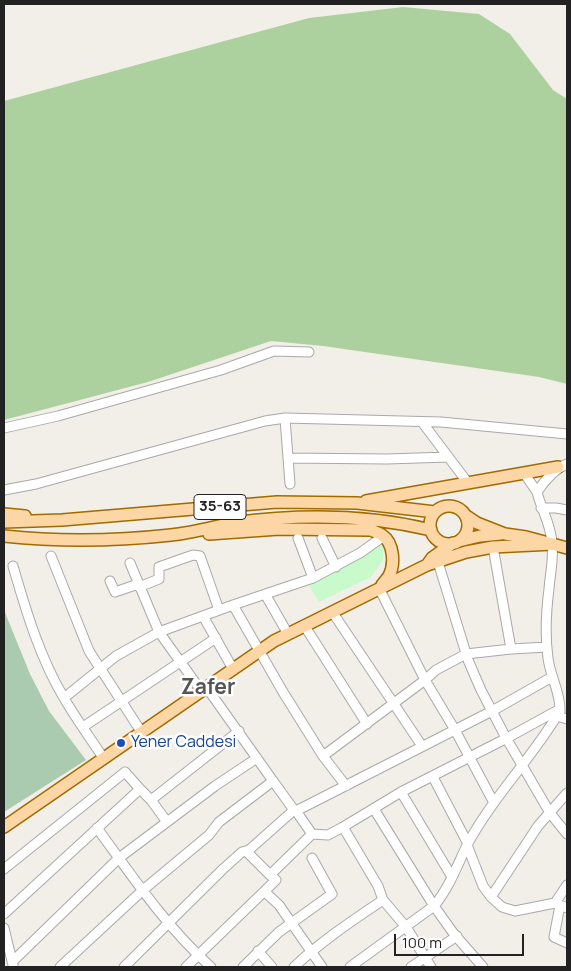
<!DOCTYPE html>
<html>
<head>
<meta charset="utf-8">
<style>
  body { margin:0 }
  #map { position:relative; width:571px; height:971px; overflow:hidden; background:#f2efe9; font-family:Manrope,sans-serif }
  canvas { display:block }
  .frame { position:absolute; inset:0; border:5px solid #222; pointer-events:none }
  .scale { position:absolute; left:394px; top:934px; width:130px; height:22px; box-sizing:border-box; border:2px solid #222; border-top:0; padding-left:6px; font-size:15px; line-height:18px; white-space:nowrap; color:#222; -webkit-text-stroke:4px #fff; paint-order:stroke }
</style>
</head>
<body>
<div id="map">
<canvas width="571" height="971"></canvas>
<div class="frame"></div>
<div class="scale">100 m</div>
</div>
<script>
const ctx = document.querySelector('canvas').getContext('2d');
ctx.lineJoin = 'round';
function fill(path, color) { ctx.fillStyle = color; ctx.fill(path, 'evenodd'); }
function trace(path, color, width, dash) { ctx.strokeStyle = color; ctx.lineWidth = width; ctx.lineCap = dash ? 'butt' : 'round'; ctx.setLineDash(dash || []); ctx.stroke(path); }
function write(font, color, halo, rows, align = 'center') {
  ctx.font = font + ' Manrope,sans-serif'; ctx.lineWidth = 5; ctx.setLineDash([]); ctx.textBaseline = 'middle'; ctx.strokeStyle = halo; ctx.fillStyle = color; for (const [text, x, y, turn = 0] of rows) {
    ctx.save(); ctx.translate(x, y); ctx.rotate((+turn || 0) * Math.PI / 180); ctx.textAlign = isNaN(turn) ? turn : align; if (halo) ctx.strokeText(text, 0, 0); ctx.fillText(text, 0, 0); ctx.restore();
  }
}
fill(new Path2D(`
  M403,7L479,14L510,34L553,90L567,99V384L539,377L323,346L271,341L148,382L4,420V101L309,18Z`), '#add19e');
fill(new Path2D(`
  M4,610L30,674L49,711L86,760L4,812Z`), '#aacbaf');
fill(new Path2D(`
  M383,543V560L371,577L319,602L309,586Z`), '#c8facc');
const minor = new Path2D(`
  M285,418L290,484
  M422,422L468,483
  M4,428L58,416L221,370L274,351L309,352
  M288,458L387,459L448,457
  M524,473L537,492
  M4,490L36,484L265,421L285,418L441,422L567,434
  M541,508H556L567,510
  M298,538L313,578
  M322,538L336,567
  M493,547L511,649
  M51,556L89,651L142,733
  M438,562L468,660L481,690L505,736L550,813L567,834
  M130,563L159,632L202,692
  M13,566C26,611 40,658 64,698C76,719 91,739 104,759
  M110,581L115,592L138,584
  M139,587L159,579V567L193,555L200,556L219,610
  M379,588L425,680L455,730L494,803
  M265,594L288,634
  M233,605L283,692L323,756L425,680L436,670L466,654L511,649L547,647
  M333,613L422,746
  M203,616L233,669
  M304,625L367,724
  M207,688L273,781
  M64,698L116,656L159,632L233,605L313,578L360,553L384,536
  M557,716L567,719
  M83,727L216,638
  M323,756L346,786
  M433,777L468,844
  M401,792L452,877
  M374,809L434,906C449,888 457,866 467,845L483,886L491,897L538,826L567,793
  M296,811L492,711L552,677
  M167,822L151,800L239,731
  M343,827L401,792L507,738L560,709
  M97,828C132,876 167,928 211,967
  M467,845C493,797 532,758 560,711C561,694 550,676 548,658C545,636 546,612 549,589C550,574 554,558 552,543C551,524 541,509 537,492C545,480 554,469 567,464
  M246,851L270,875
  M4,869L125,772L140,789
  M567,885L555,903L567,908
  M265,892L279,905L322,967
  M491,897L502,907L515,911L555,903
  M560,905L554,937L567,943
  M4,914L140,789L151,800
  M4,928L13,965
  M258,951L272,967
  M12,962L119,858L215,786L257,758
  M60,967L143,890L209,835L219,822L273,781L294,810
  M124,967L223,869L242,852L249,850L294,810L296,811L312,834L328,835L343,827L378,886L383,900
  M186,967L276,880L270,875L312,834
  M243,967L279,932L332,894L312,858
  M294,967C319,943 353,920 383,900L406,927L431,967
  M350,967L434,906L454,934L483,967
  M411,967L457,936`);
const major = new Path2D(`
  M366,501L558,467
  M430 525a19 19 0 1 1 38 0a19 19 0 1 1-38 0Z
  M4,514L25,516
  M465,515L477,523L505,534L526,537L567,548
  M4,522L62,520L277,502L357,503L435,512
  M209,534L279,529L371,530C375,532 379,533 382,535C394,543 395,564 389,576C387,579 384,582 382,585
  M4,536C59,542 116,541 171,535C192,533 213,527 234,523C299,514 368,515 431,530
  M459,541L480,536L501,534
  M427,565L466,552L493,547L553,544
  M4,827L274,641L427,565L432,558L453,543`);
trace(minor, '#a9a9a9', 11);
trace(major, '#a06b00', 14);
trace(minor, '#fff', 9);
trace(major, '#fcd6a4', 11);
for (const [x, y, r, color] of [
  [121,743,5,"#1a4fb4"]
]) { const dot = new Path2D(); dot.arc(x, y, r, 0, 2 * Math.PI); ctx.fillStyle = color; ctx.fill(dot); trace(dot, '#fff', 2); }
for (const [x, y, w] of [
  [220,507,52]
]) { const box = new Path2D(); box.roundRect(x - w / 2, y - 12.5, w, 25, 4); ctx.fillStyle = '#fff'; ctx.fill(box); trace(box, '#222', 1); }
write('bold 15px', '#222', null, [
  ["35-63",220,507]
]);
write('16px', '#164399', '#fff', [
  ["Yener Caddesi",131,743]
], 'left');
write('bold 21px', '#555', '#fff', [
  ["Zafer",208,688]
]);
</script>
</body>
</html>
